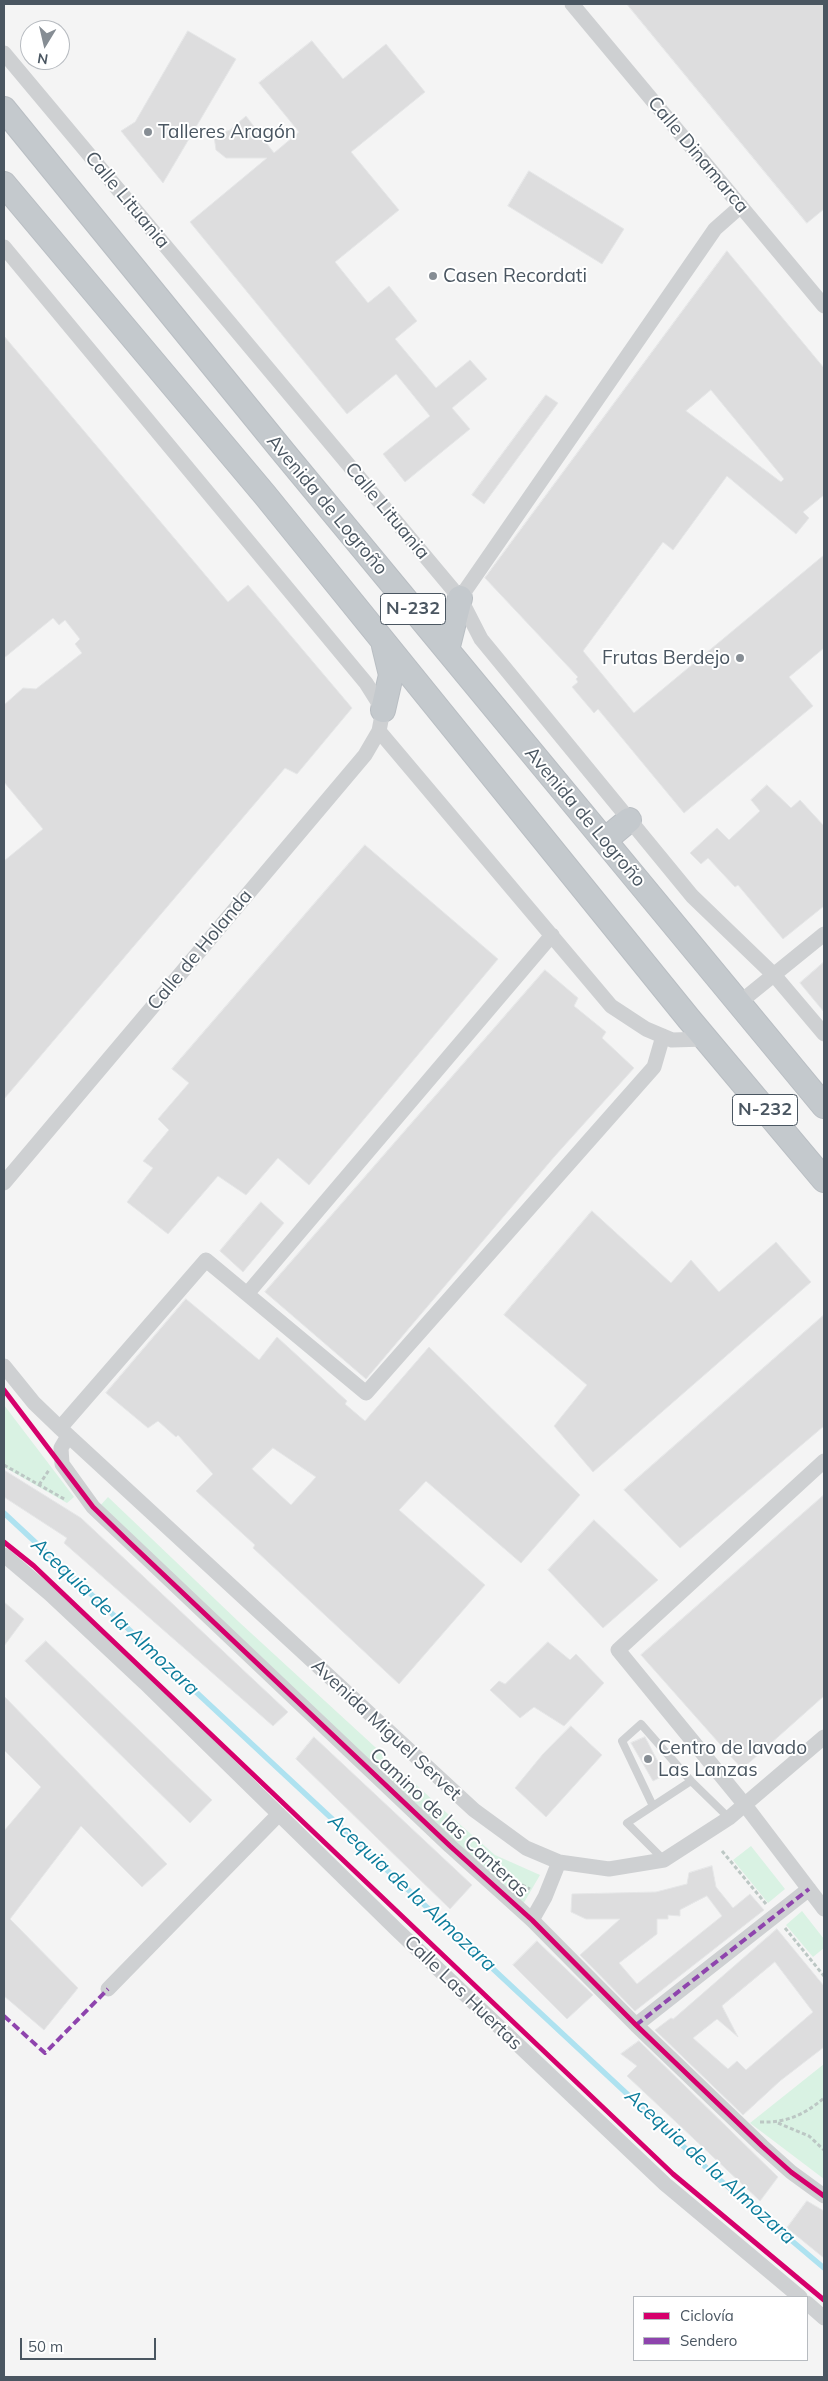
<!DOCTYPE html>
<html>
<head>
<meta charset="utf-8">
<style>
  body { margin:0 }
  #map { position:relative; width:828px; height:2381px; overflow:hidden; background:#f4f4f4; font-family:Mulish,sans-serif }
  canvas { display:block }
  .frame { position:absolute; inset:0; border:5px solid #4a5661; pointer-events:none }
  .legend { position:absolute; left:633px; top:2296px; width:175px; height:65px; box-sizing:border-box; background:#fff; border:1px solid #b7bbc0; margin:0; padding:6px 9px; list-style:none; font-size:15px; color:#4a5661 }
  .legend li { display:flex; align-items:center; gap:10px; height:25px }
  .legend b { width:25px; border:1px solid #b7bbc0 }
  .north { position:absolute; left:20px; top:20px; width:50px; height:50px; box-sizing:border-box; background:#fff; border:1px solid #b7bbc0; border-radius:50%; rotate:189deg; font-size:14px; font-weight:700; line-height:20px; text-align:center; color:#4a5661 }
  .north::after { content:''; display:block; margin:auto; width:18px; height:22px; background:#868d94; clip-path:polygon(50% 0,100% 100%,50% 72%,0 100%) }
  .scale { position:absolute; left:20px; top:2338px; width:136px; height:22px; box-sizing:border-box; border:2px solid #4a5661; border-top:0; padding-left:6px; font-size:15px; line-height:18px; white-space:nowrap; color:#4a5661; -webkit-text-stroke:4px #fff; paint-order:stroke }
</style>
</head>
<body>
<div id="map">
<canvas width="828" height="2381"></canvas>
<div class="frame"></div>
<ul class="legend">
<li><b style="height:6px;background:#d6006c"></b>Ciclovía</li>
<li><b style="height:6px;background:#8e44ad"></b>Sendero</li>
</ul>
<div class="north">N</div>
<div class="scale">50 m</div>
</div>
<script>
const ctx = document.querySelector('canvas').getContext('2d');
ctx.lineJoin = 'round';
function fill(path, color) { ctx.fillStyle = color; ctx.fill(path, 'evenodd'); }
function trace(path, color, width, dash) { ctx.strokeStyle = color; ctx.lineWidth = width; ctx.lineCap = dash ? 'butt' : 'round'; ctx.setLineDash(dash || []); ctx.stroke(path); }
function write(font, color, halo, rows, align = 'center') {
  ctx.font = font + ' Mulish,sans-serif'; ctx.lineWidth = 4; ctx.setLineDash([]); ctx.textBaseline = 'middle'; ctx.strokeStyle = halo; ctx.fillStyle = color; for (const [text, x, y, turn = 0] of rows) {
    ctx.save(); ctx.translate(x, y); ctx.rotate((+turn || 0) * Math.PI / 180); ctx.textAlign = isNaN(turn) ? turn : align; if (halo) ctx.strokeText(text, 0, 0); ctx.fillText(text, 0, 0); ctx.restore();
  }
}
fill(new Path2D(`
  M4,1405L74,1497L67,1503L4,1467Z
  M108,1497L239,1622L448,1814L495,1855L540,1875L522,1906L98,1508Z
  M751,1846L785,1889L768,1903L733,1860Z
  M802,1911L824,1939V1948L813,1957L786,1925Z
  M824,2064V2179L750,2123Z`), '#d9f2e3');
trace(new Path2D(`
  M4,1513L713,2174L824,2268`), '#aee2f0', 5.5);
const building = new Path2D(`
  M627,4H824V209L807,223Z
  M188,31L236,59L163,183L121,131L135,122Z
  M312,41L343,79L386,44L425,92L351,152L399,210L335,262L368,303L389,286L417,321L395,339L436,388L470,360L487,379L452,408L470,429L405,482L383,454L430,416L396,374L347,414L190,222L267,158H226L216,150L214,136L230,130L246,116L274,153L299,132L259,83Z
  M529,171L624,229L602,264L508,206Z
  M727,251L824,368V495L803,512L809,518L796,534L727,476L673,550L663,542L583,651L634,713L824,555V648L789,677L813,706L684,813L598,709L594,713L572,687L578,682L576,679L578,677L485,578ZM711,390L784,479L781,482L686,411Z
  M4,336L228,602L248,585L352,708L297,774L285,768L4,1099V861L43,829L4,782V705L23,688L36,689L82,653L75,644L80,639L65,620L59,625L53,618L4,658Z
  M546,395L558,403L484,504L472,495Z
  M767,785L791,808L800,800L824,826V906L783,939L738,885L735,887L708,858L701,864L690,853L717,828L729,840L760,811L751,800Z
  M365,845L498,959L309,1185L278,1158L246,1195L218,1176L168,1234L127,1202L153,1168L143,1161L169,1130L158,1119L189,1083L172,1069Z
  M824,962V1012L800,983Z
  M545,970L578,998L574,1006L606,1032L602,1038L634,1068L554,1157L366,1379L265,1292Z
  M261,1202L284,1223L243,1272L220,1251Z
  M592,1211L671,1283L691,1260L719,1292L776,1242L811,1282L593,1472L554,1426L587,1385L504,1315Z
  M186,1299L259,1360L277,1337L347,1401L345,1404L365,1421L429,1347L580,1495L521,1563L426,1481L399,1510L485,1585L399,1684L253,1548L255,1545L196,1491L213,1474L178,1435L176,1437L158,1421L148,1428L106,1393ZM273,1448L316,1477L291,1505L252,1469Z
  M824,1315V1426L680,1548L624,1490Z
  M4,1470L81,1518L288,1712L273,1726L64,1543L67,1538L4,1497Z
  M824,1495V1696L742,1769L641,1655Z
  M594,1520L658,1580L603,1628L548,1570Z
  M4,1602L24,1619L4,1646Z
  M46,1641L212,1800L190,1823L25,1661Z
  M548,1642L570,1660L576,1654L604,1683L564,1726L534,1707L520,1718L490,1690L499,1681L505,1684Z
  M4,1696L167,1864L142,1887L81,1826L10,1919L78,1988L44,2030L4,1996V1831L41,1787L4,1750Z
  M571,1726L602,1755L546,1817L515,1788L543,1754Z
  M314,1737L472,1885L450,1909L296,1759Z
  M645,1737L665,1775L653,1781L631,1743Z
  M712,1866L716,1887L733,1908L750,1894L764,1910L635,2011L580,1955L620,1919H586L571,1912L572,1894L656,1892L687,1884L689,1873ZM707,1896L722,1916L637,1984L619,1963L657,1934V1919H668V1915L680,1916V1910Z
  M777,1929L824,1986V2047L780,2081L743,2115L655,2030L671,2018L673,2019ZM775,1962L813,2012L746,2070L737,2061L728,2069L693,2038L717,2019L738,2037L722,2006Z
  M537,1941L593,1995L567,2019L513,1965Z
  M639,2041L778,2177L760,2201L627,2076L637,2066L621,2054Z
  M807,2201L824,2211V2258L787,2228Z`);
fill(building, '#ddddde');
trace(building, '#e5e6e7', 1);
const trunk = new Path2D(`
  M4,109L285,454L824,1106
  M4,184L265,495L689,1019L824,1180
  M447,650L460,598
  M383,710L391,675L384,646
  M605,840L629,820`);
trace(trunk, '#b9bec3', 26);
trace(new Path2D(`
  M4,1465L66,1500
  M39,1485L49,1470
  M722,1851L766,1904
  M516,1882L530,1889
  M785,1928L824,1976
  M760,2122C786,2123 804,2115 824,2098
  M778,2123L809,2136L824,2150`), '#bcc7c4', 3, [4, 2.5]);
trace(new Path2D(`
  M653,1806L622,1741L641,1724L691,1781
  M664,1860L627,1823L691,1781L729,1818`), '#ced0d2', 8);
trace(new Path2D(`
  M572,4L824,306
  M4,53L460,598L481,639L692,896L775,976L824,1034
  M4,247L366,683L383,710L379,731L365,755L4,1183
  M460,598L715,229L741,206
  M379,731L611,1006L646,1029L672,1040L706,1039
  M739,1003L824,934
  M247,1294L552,935
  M4,1366L34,1403L60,1428L474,1810L526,1848L559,1862L609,1869L664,1860L729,1818L824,1737
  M60,1428L206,1260L366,1393L654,1067L663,1036
  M68,1436L61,1448L62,1464L93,1507L450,1846L532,1920L636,2025L762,2146L791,2172L824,2196
  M824,1461L618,1650L745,1805L824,1909
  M4,1555L50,1594L145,1683L397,1930L665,2184L800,2297
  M532,1920L545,1897L559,1862
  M108,1989L279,1814
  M636,2025L809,1889
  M807,2303L824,2318`), '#ced0d2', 15);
trace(trunk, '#c4c9cd', 24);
trace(new Path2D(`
  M4,2016L45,2053L108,1989
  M636,2025L809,1889`), '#8e44ad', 4, [8, 4]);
trace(new Path2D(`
  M4,1390L93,1507L129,1542L450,1846L532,1920L636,2025L762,2146L791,2172L824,2196
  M4,1542L34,1566L673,2174L824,2300`), '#d6006c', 5);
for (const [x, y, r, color] of [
  [148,132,5,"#868d94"],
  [433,276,5,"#868d94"],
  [740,658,5,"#868d94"],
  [648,1759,5,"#868d94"]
]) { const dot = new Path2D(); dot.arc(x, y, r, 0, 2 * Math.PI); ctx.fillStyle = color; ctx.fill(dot); trace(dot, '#fff', 2); }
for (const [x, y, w] of [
  [413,609,65],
  [765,1110,65]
]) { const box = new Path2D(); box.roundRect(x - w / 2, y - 15.5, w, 31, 4); ctx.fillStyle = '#fff'; ctx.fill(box); trace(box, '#4a5661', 1); }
write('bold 18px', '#4a5661', null, [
  ["N-232",413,609],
  ["N-232",765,1110]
]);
write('19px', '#4a5661', '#fff', [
  ["Talleres Aragón",158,132],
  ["Casen Recordati",443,276],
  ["Frutas Berdejo",730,658,"right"],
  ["Centro de lavado",658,1748],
  ["Las Lanzas",658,1770]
], 'left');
write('19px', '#4a5661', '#fff', [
  ["Calle Dinamarca",698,155,50],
  ["Calle Lituania",127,200,50],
  ["Avenida de Logroño",327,505,50],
  ["Calle Lituania",387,511,50],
  ["Avenida de Logroño",585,817,50],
  ["Calle de Holanda",200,950,-50],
  ["Avenida Miguel Servet",386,1730,43],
  ["Camino de las Canteras",449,1823,43],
  ["Calle Las Huertas",463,1993,44]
]);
write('italic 20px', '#0c7c9b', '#fff', [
  ["Acequia de la Almozara",115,1617,43],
  ["Acequia de la Almozara",412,1893,43],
  ["Acequia de la Almozara",710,2167,42]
]);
</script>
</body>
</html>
